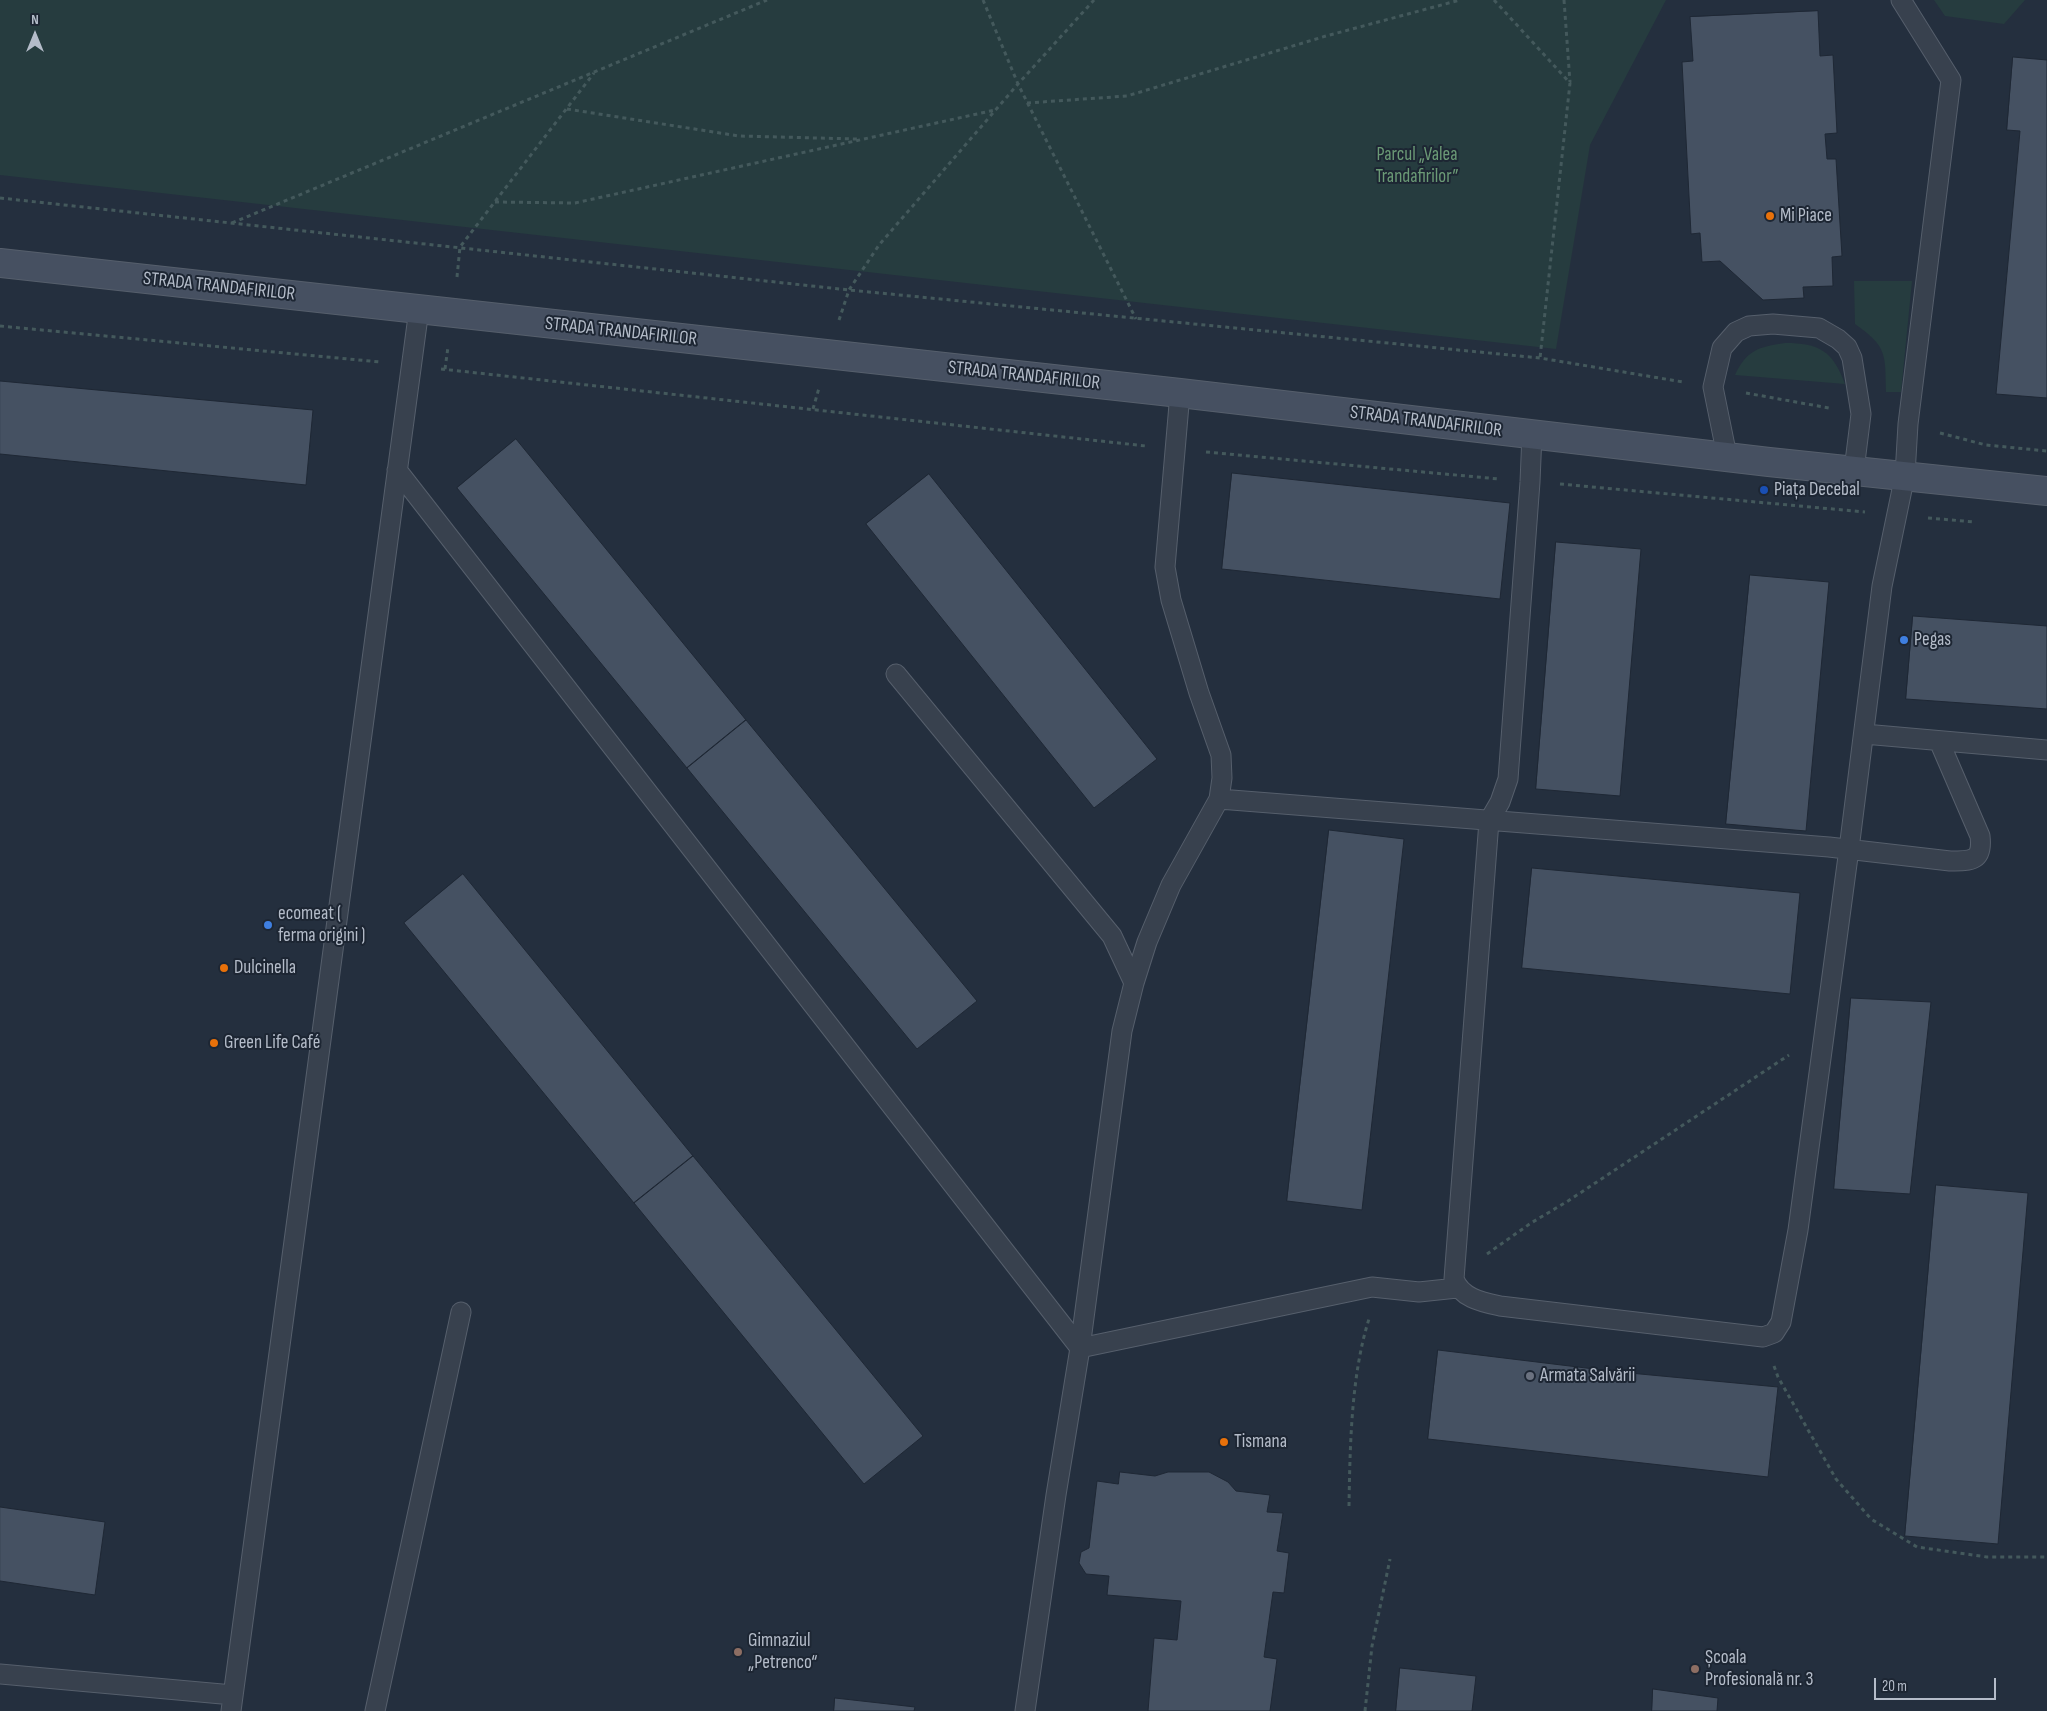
<!DOCTYPE html>
<html>
<head>
<meta charset="utf-8">
<style>
  body { margin:0 }
  #map { position:relative; width:2047px; height:1711px; overflow:hidden; background:#242f3e; font-family:"Sofia Sans Condensed",sans-serif }
  canvas { display:block }
  .north { position:absolute; left:10px; top:10px; width:50px; height:50px; -webkit-text-stroke:4px #1d2633; paint-order:stroke; rotate:0deg; font-size:14px; font-weight:700; line-height:20px; text-align:center; color:#b4bcc9 }
  .north::after { content:''; display:block; margin:auto; width:18px; height:22px; background:#b4bcc9; clip-path:polygon(50% 0,100% 100%,50% 72%,0 100%) }
  .scale { position:absolute; left:1874px; top:1678px; width:122px; height:22px; box-sizing:border-box; border:2px solid #b4bcc9; border-top:0; padding-left:6px; font-size:15px; line-height:18px; white-space:nowrap; color:#b4bcc9; -webkit-text-stroke:4px #1d2633; paint-order:stroke }
</style>
</head>
<body>
<div id="map">
<canvas width="2047" height="1711"></canvas>
<div class="north">N</div>
<div class="scale">20 m</div>
</div>
<script>
const ctx = document.querySelector('canvas').getContext('2d');
ctx.lineJoin = 'round';
function fill(path, color) { ctx.fillStyle = color; ctx.fill(path, 'evenodd'); }
function trace(path, color, width, dash) { ctx.strokeStyle = color; ctx.lineWidth = width; ctx.lineCap = dash ? 'butt' : 'round'; ctx.setLineDash(dash || []); ctx.stroke(path); }
function write(font, color, halo, rows, align = 'center') {
  ctx.font = font + ' "Sofia Sans Condensed",sans-serif'; ctx.lineWidth = 4; ctx.setLineDash([]); ctx.textBaseline = 'middle'; ctx.strokeStyle = halo; ctx.fillStyle = color; for (const [text, x, y, turn = 0] of rows) {
    ctx.save(); ctx.translate(x, y); ctx.rotate((+turn || 0) * Math.PI / 180); ctx.textAlign = isNaN(turn) ? turn : align; if (halo) ctx.strokeText(text, 0, 0); ctx.fillText(text, 0, 0); ctx.restore();
  }
}
fill(new Path2D(`
  M0,0H1666L1590,145L1556,349L0,175Z
  M1934,0H2025L2004,24L1945,16Z
  M1854,281H1912L1901,392H1886C1885,355 1888,347 1855,324Z
  M1785,343C1819,343 1833,351 1845,384L1735,375C1747,350 1758,347 1785,343Z`), '#263c3f');
const building = new Path2D(`
  M1818,11L1820,56L1833,55L1837,133L1825,134L1827,159H1836L1842,256L1832,257L1833,286L1803,287L1804,298L1763,300L1720,261L1702,262L1700,233L1691,234L1682,62L1693,61L1690,17Z
  M2013,57L2047,60V398L1996,394L2020,131L2007,130Z
  M0,381L313,410L306,485L0,454Z
  M516,439L746,720L687,768L457,488Z
  M1232,473L1510,503L1500,599L1222,569Z
  M929,474L1157,759L1094,808L866,524Z
  M1556,542L1641,549L1620,796L1536,789Z
  M1750,575L1829,582L1806,831L1726,824Z
  M1913,616L2047,626V709L1906,699Z
  M746,720L977,1001L917,1049L687,768Z
  M1329,830L1404,839L1362,1210L1287,1201Z
  M1532,868L1800,893L1790,994L1522,968Z
  M463,874L693,1156L634,1203L404,923Z
  M1851,998L1931,1002L1910,1194L1834,1189Z
  M693,1156L923,1436L864,1484L634,1203Z
  M1936,1185L2028,1193L1998,1544L1905,1536Z
  M1438,1350L1619,1372L1778,1387L1768,1477L1428,1439Z
  M1120,1472L1155,1476L1168,1472H1209L1228,1482L1236,1491L1270,1495L1267,1512L1283,1513L1277,1551L1289,1553L1284,1593L1273,1592L1264,1657L1277,1659L1270,1711H1148L1154,1638L1177,1640L1181,1601L1107,1595L1109,1576L1086,1574L1079,1563L1081,1552L1089,1548L1097,1481L1118,1484Z
  M0,1507L105,1522L95,1595L0,1581Z
  M1400,1668L1476,1676L1472,1711H1396Z
  M1653,1689L1718,1698L1717,1711H1652Z
  M835,1698L915,1707L914,1711H834Z`);
fill(building, '#455162');
trace(building, '#1f2835', 1);
const lane = new Path2D(`
  M1532,434L1530,482L1508,779L1500,802L1489,821L1454,1279C1461,1298 1482,1302 1500,1306L1763,1337L1774,1333L1781,1322L1798,1230L1849,849L1882,586L1905,475L1908,424L1951,80L1901,0
  M1727,456L1713,387L1722,348L1736,332L1749,326L1773,324L1819,328L1838,339L1847,347L1852,358L1861,414L1854,470
  M397,470L1080,1348L1372,1287L1419,1292L1457,1288
  M896,674L1112,936L1134,983
  M1864,734L2047,750
  M1219,799L1829,847L1950,861C1972,861 1983,861 1980,836L1939,741
  M0,1674L233,1695
  M231,1711L419,309
  M375,1711L461,1312
  M1025,1711L1056,1495L1080,1348L1122,1031L1134,983L1147,942L1171,885L1219,799L1222,778L1221,755L1199,693L1171,600L1165,567L1180,393`);
const secondary = new Path2D(`
  M0,263L1180,393L1769,462L2047,491`);
trace(lane, '#565f6c', 21);
trace(secondary, '#565f6c', 30);
trace(new Path2D(`
  M983,0L1018,84L1136,319
  M1494,0L1570,83L1540,358
  M1564,0L1570,82
  M1027,103L1127,96L1326,36L1460,0
  M567,109L739,136L857,139
  M0,198L849,290L1540,358L1683,382
  M495,202L575,203L995,110
  M232,223L767,0
  M457,277L460,247L594,73
  M839,320L849,290L879,245L1018,84L1094,0
  M0,326L380,362
  M441,369L1146,446
  M445,369L448,347
  M1746,393L1829,408
  M813,409L819,388
  M1940,433L1986,445L2047,451
  M1206,452L1499,479
  M1560,484L1865,512
  M1928,518L1975,522
  M1487,1254L1531,1223L1568,1201L1789,1055
  M1774,1366L1778,1377L1836,1479L1871,1519L1917,1547L1987,1557H2047
  M1349,1506C1350,1447 1351,1375 1369,1319
  M1365,1711L1372,1646L1390,1559`), '#44595c', 3, [4, 4]);
trace(lane, '#38414e', 19);
trace(secondary, '#465061', 28);
for (const [x, y, r, color] of [
  [1770,216,5,"#e8710a"],
  [1764,490,5,"#1a4fb4"],
  [1904,640,5,"#3f7fe0"],
  [268,925,5,"#3f7fe0"],
  [224,968,5,"#e8710a"],
  [214,1043,5,"#e8710a"],
  [1530,1376,5,"#6b7280"],
  [1224,1442,5,"#e8710a"],
  [738,1652,5,"#8d6e63"],
  [1695,1669,5,"#8d6e63"]
]) { const dot = new Path2D(); dot.arc(x, y, r, 0, 2 * Math.PI); ctx.fillStyle = color; ctx.fill(dot); trace(dot, '#1d2633', 2); }
write('19px', '#6b9a76', '#1d2633', [
  ["Parcul „Valea",1417,155],
  ["Trandafirilor”",1417,177]
]);
write('19px', '#b4bcc9', '#1d2633', [
  ["Mi Piace",1780,216],
  ["Piața Decebal",1774,490],
  ["Pegas",1914,640],
  ["ecomeat (",278,914],
  ["ferma origini )",278,936],
  ["Dulcinella",234,968],
  ["Green Life Café",224,1043],
  ["Armata Salvării",1540,1376],
  ["Tismana",1234,1442],
  ["Gimnaziul",748,1641],
  ["„Petrenco“",748,1663],
  ["Școala",1705,1658],
  ["Profesională nr. 3",1705,1680]
], 'left');
write('19px', '#b4bcc9', '#1d2633', [
  ["STRADA TRANDAFIRILOR",219,287,6],
  ["STRADA TRANDAFIRILOR",621,332,6],
  ["STRADA TRANDAFIRILOR",1024,376,6],
  ["STRADA TRANDAFIRILOR",1426,422,7]
]);
</script>
</body>
</html>
